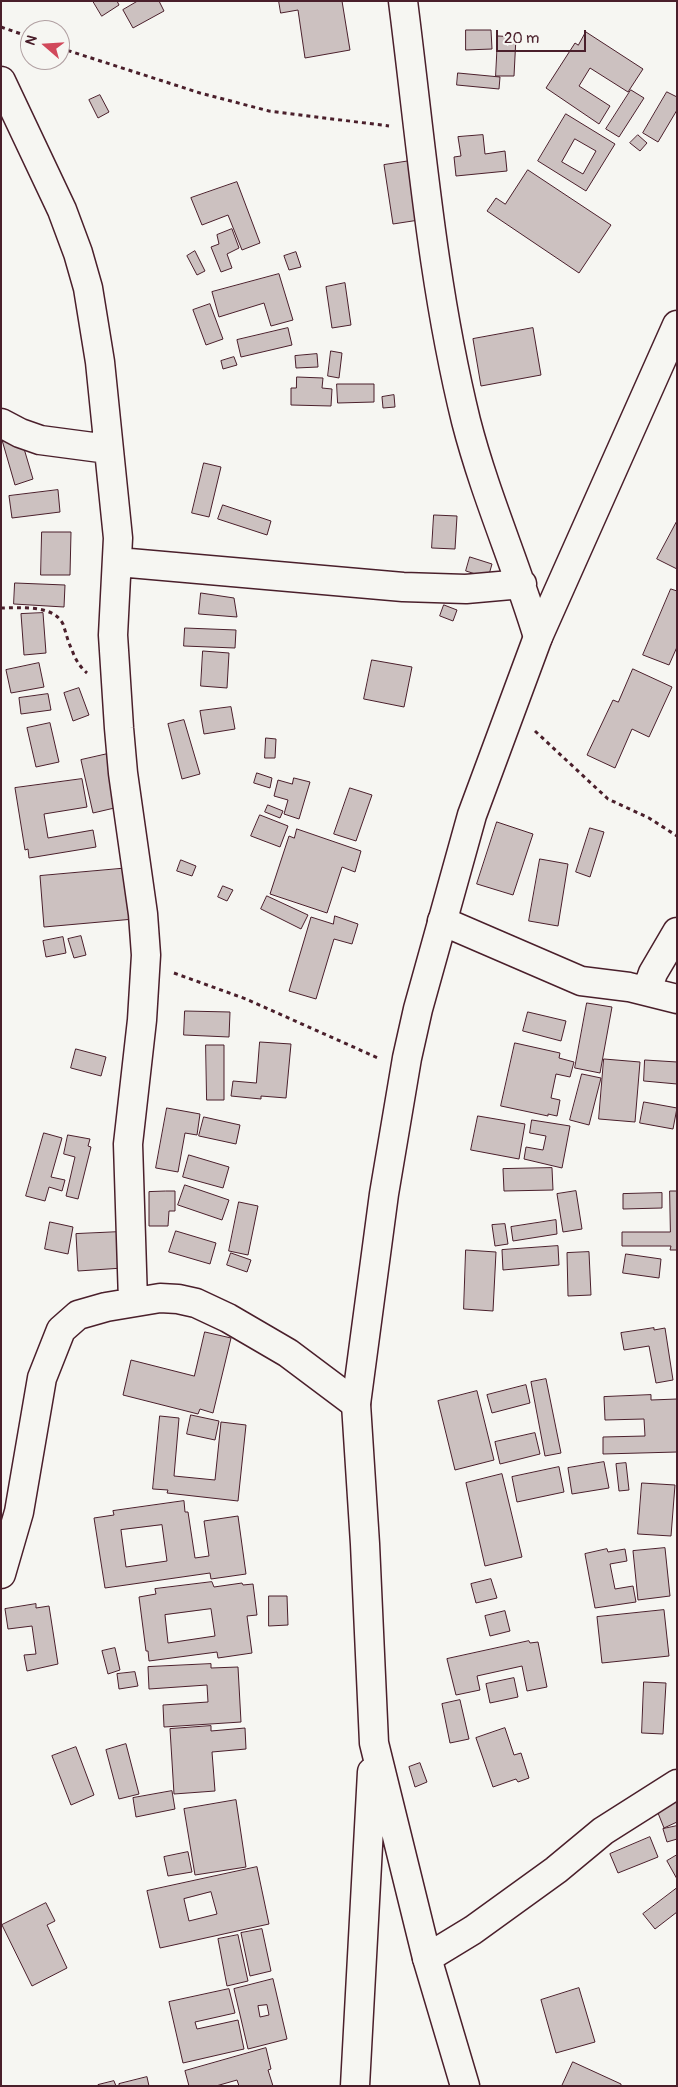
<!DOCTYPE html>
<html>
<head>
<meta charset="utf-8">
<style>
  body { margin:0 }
  #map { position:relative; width:678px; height:2087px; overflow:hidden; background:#f6f6f2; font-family:Pangolin,sans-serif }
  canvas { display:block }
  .frame { position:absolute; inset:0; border:2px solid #4a1f2b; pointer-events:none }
  .north { position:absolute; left:20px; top:20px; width:50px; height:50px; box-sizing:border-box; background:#f6f6f2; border:1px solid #b1a0a2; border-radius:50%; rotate:289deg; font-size:14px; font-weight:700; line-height:20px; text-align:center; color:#4a1f2b }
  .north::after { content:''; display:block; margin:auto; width:18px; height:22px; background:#d1495b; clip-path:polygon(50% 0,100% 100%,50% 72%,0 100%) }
  .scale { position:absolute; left:496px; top:30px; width:90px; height:22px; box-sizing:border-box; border:2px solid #4a1f2b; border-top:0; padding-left:6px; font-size:15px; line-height:18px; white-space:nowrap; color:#4a1f2b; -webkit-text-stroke:4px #f6f6f2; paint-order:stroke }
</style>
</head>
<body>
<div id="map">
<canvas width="678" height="2087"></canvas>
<div class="frame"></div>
<div class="north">N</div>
<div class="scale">20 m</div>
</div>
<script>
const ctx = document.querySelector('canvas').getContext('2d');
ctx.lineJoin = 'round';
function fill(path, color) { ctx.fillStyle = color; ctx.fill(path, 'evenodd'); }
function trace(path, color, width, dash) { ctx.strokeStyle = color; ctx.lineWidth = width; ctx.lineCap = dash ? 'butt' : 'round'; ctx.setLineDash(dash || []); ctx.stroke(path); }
const building = new Path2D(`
  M93,1H117L119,5L102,16Z
  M138,1H159L164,11L133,28L123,10Z
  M279,1H342L350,50L305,58L298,10L281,13Z
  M466,30H491L492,49L466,50Z
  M586,32L643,69L628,92L590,68L579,86L610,106L599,124L546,88L575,43L578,45Z
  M498,36L516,37L514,76H496Z
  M458,73L500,77L499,89L457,85Z
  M631,90L644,98L619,137L606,129Z
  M667,92L677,97V110L658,142L643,133Z
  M100,95L109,112L98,118L89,100Z
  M566,114L615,144L586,191L538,161ZM575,139L596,151L583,174L562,162Z
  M483,135L485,154L505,151L507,171L456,176L454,157L461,156L458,137Z
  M638,135L647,143L640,151L630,143Z
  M410,161L419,220L393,224L384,165Z
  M528,170L611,225L579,273L487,211L496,198L505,204Z
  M237,182L260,243L242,250L228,215L202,225L191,198Z
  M232,229L239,248L227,254L232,268L221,272L211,247L219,244L217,235Z
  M195,251L205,271L197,275L187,256Z
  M296,252L301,267L289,270L284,256Z
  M279,274L293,320L271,326L264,303L219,317L212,292Z
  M345,283L351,325L332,328L326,287Z
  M210,304L223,339L206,345L193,310Z
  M288,328L292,345L241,357L237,340Z
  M533,328L541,375L481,386L473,339Z
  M331,351L342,353L339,378L328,376Z
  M317,354L318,367L296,368L295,356Z
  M234,357L237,365L223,369L221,361Z
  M297,377L323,378L322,388L332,389L331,406L291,405V388H296Z
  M337,384H374V402L338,403Z
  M394,395L395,407L383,408L382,397Z
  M20,435L33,479L15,485L2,440Z
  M204,463L221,467L209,517L192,513Z
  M58,490L60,512L12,518L9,496Z
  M223,505L271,521L267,535L218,519Z
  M434,515L457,516L455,549L432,548Z
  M677,521V569L657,559Z
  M42,532H71L70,575H41Z
  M470,557L492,564L488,578L466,571Z
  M15,583L65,585L64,607L14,604Z
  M671,589L677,591V647L669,665L643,655Z
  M201,593L234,598L237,617L199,614Z
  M444,605L457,610L453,621L440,616Z
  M43,613L46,653L24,655L21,614Z
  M185,628L236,630L235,648L184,646Z
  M203,651L229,653L227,688L201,686Z
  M372,660L412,667L404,707L364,699Z
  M39,663L44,687L11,693L6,670Z
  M633,669L672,687L649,737L632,729L615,768L587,755L613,700L618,702Z
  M79,688L89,715L73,721L64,693Z
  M48,694L51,710L21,714L19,698Z
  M231,707L235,729L204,734L200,711Z
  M184,720L200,774L182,779L168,724Z
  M50,723L59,762L36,767L27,728Z
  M266,738L276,739L275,758H265Z
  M112,753L123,806L93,813L81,760Z
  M257,773L272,778L270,788L254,783Z
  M294,778L310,782L299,819L284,814L288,800L274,796L278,780L292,784Z
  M82,779L87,807L44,814L48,838L93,830L96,847L29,858L28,849L25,850L15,788Z
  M350,788L372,795L356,841L334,834Z
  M268,805L283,811L280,818L265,812Z
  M260,815L288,826L280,847L251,836Z
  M497,822L533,834L513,895L477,884Z
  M590,828L604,832L590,877L576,872Z
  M297,829L361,851L355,872L342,867L327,913L270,894L289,836L294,838Z
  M540,859L568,864L558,926L529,921Z
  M181,860L196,866L192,876L177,871Z
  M130,868L134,919L44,927L40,876Z
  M223,886L233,890L227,901L218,897Z
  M267,896L308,915L301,929L261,909Z
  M335,916L358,924L352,944L334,939L316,999L289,991L311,917L333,924Z
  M81,936L86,955L74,958L68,939Z
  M63,937L66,953L46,957L43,941Z
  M587,1003L612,1007L600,1073L575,1068Z
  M185,1011L230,1012L229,1037L184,1035Z
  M528,1012L566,1021L561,1041L523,1031Z
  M260,1042L291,1044L286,1098L261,1096V1099L231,1096L233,1081L256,1083Z
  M515,1043L560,1053L559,1058L574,1062L570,1077L556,1074L551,1098L560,1100L557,1116L548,1114V1116L501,1106Z
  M206,1045H224V1100H207Z
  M76,1049L106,1057L101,1076L71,1068Z
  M604,1059L640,1062L635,1122L599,1119Z
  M645,1060L677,1062V1084L644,1081Z
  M582,1074L601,1078L589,1125L570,1120Z
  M644,1102L677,1108L673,1129L640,1123Z
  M167,1108L200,1114L197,1135L185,1133L178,1172L156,1168Z
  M478,1116L525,1124L519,1159L471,1150Z
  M204,1117L240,1125L236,1144L199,1136Z
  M532,1120L570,1126L562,1168L524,1159L526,1147L543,1150L546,1136L530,1133Z
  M44,1133L62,1138L51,1177L65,1180L62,1191L49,1187L45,1201L26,1196Z
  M68,1135L90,1139L88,1146L91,1147L78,1199L66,1196L75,1157L64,1154Z
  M189,1155L229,1167L223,1188L183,1177Z
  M552,1168L553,1190L504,1191L503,1169Z
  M185,1185L229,1200L222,1220L178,1205Z
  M166,1191H175V1211H169L168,1226H149V1192Z
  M576,1191L582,1229L563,1232L557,1194Z
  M670,1191H677V1250H670L671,1246H622V1232H670Z
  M662,1193V1208L623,1209V1194Z
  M239,1202L258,1206L248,1255L229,1251Z
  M556,1220L557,1234L513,1241L511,1227Z
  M50,1222L73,1227L68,1254L45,1249Z
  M505,1224L508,1244L495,1246L492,1225Z
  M176,1231L216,1243L210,1264L169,1252Z
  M120,1232L123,1268L78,1271L76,1234Z
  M558,1246L559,1265L503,1270L502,1250Z
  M466,1250L496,1252L493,1311L464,1309Z
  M589,1252L591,1295L568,1296L567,1253Z
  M231,1253L251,1260L247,1272L227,1265Z
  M626,1254L661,1259L659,1278L623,1273Z
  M654,1328V1330L665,1328L673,1380L656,1383L649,1346L624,1350L621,1333Z
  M205,1332L231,1338L213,1413L200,1409L198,1414L123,1395L131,1360L194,1376Z
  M546,1379L561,1453L545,1456L531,1382Z
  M526,1385L530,1403L492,1413L487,1395Z
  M477,1391L494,1460L455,1470L438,1401Z
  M651,1395V1400L677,1399V1452L603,1454V1437L645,1436L644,1419L605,1420L604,1397Z
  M191,1415L219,1421L215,1440L187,1434Z
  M160,1416L179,1418L174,1476L215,1480L221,1422L246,1425L238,1501L167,1493L168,1490L153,1489Z
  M535,1433L540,1454L500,1464L495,1442Z
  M604,1462L609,1488L572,1494L568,1468Z
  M626,1463L629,1490L619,1491L616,1464Z
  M559,1467L564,1492L517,1502L512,1477Z
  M502,1474L522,1557L485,1566L466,1483Z
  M642,1483L675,1485L671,1536L638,1534Z
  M184,1501L185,1512H188L195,1558L209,1556L204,1521L238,1516L246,1574L211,1579L210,1573L105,1588L94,1518L114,1515L113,1511ZM162,1525L167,1561L126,1567L121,1530Z
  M665,1548L670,1596L638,1600L633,1551Z
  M607,1549L608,1552L625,1549L627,1561L610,1564L615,1589L633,1586L636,1602L595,1608L585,1554Z
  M491,1579L497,1598L476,1603L471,1584Z
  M212,1582L214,1587L242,1583L243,1585L253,1584L257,1615L247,1616L252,1653L218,1658L217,1652L149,1661L148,1651H146L139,1597L156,1594L155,1589ZM211,1609L215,1636L168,1643L165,1615Z
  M269,1596H287L288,1625L269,1626Z
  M36,1604V1608L49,1606L58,1664L27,1671L24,1655L36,1654L32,1626L8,1629L5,1609Z
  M664,1610L669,1656L602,1663L597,1617Z
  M505,1611L510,1631L490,1636L485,1616Z
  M529,1641L530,1643L538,1642L547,1687L527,1691L522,1666L477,1676L480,1690L456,1695L447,1659Z
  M115,1648L120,1670L108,1674L102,1651Z
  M211,1664V1668L238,1667L241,1722L164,1727L163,1705L208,1702L207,1685L149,1689L148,1667Z
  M135,1672L138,1686L119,1689L117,1674Z
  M514,1678L518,1697L490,1703L486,1684Z
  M644,1682L666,1683L663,1734L642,1733Z
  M460,1700L469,1739L450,1743L442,1704Z
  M211,1726V1731L245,1728L246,1749L212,1752L215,1791L174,1794L170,1729Z
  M505,1728L514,1755L521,1753L529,1778L518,1782L516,1779L493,1787L476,1738Z
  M126,1744L139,1794L119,1799L106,1750Z
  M76,1747L94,1795L71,1805L52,1756Z
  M420,1763L427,1782L415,1787L409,1767Z
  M172,1791L175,1809L136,1817L133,1798Z
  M677,1799V1822L664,1828L656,1808Z
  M236,1800L246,1867L195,1875L184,1809Z
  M677,1826V1839L667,1842L663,1829Z
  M650,1837L658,1857L618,1873L610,1854Z
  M188,1852L192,1872L168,1876L164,1857Z
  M677,1855V1879L667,1861Z
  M257,1867L269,1924L160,1948L147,1891ZM211,1892L217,1914L189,1921L184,1899Z
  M677,1888V1912L655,1929L643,1914Z
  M46,1903L55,1921L47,1925L67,1968L32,1986L2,1925Z
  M262,1929L271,1971L250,1976L241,1933Z
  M238,1935L248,1981L227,1986L218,1939Z
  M273,1979L287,2039L248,2049L234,1989ZM267,2005L269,2015L260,2017L258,2006Z
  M579,1988L595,2042L556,2053L541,2000Z
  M229,1989L235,2013L195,2022L197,2029L238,2020L244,2049L183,2063L169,2002Z
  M266,2048L271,2069L268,2070L273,2086H239L237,2080L216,2086H189L185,2071Z
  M573,2062L621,2084V2086H562Z
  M147,2077L149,2086H119V2084Z
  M114,2081L116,2086H98V2085Z`);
fill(building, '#ccc1c0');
trace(building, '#4a1f2b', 1);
const minor = new Path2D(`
  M403,1C421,142 432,283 466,421C485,495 516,564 538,637
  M1,81L62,210L78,253L88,288L100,362L118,538L113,635L119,728L123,773L143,914L146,955L142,1020L128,1144L133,1301
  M1,423L20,433L40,440L108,449
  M118,562L403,587L466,589L522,584
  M442,921L581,981L629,987L677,999
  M647,990L653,973L677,932
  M1,1574L19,1512L42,1378L61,1330L78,1315L106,1307L160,1298L178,1299L196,1303L228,1318L288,1353L356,1404
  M427,1958L473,1930L556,1870L603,1831L677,1784`);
const major = new Path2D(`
  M355,2086L372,1772
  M465,2086L427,1958L374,1743L365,1544L356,1404L384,1194L407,1058L418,1009L472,815L538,637L677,325`);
trace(minor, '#4a1f2b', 31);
trace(major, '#4a1f2b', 31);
trace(new Path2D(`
  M1,27L30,37
  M60,48L200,93L269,111L389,126
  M1,608C19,608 53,604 63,624C66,633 68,642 72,650C75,659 80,667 87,673
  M535,731L608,799L649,818L677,836
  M174,973L246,999L378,1058`), '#4a1f2b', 3, [4, 4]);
trace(minor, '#f6f6f2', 28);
trace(major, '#f6f6f2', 28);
</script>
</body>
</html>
